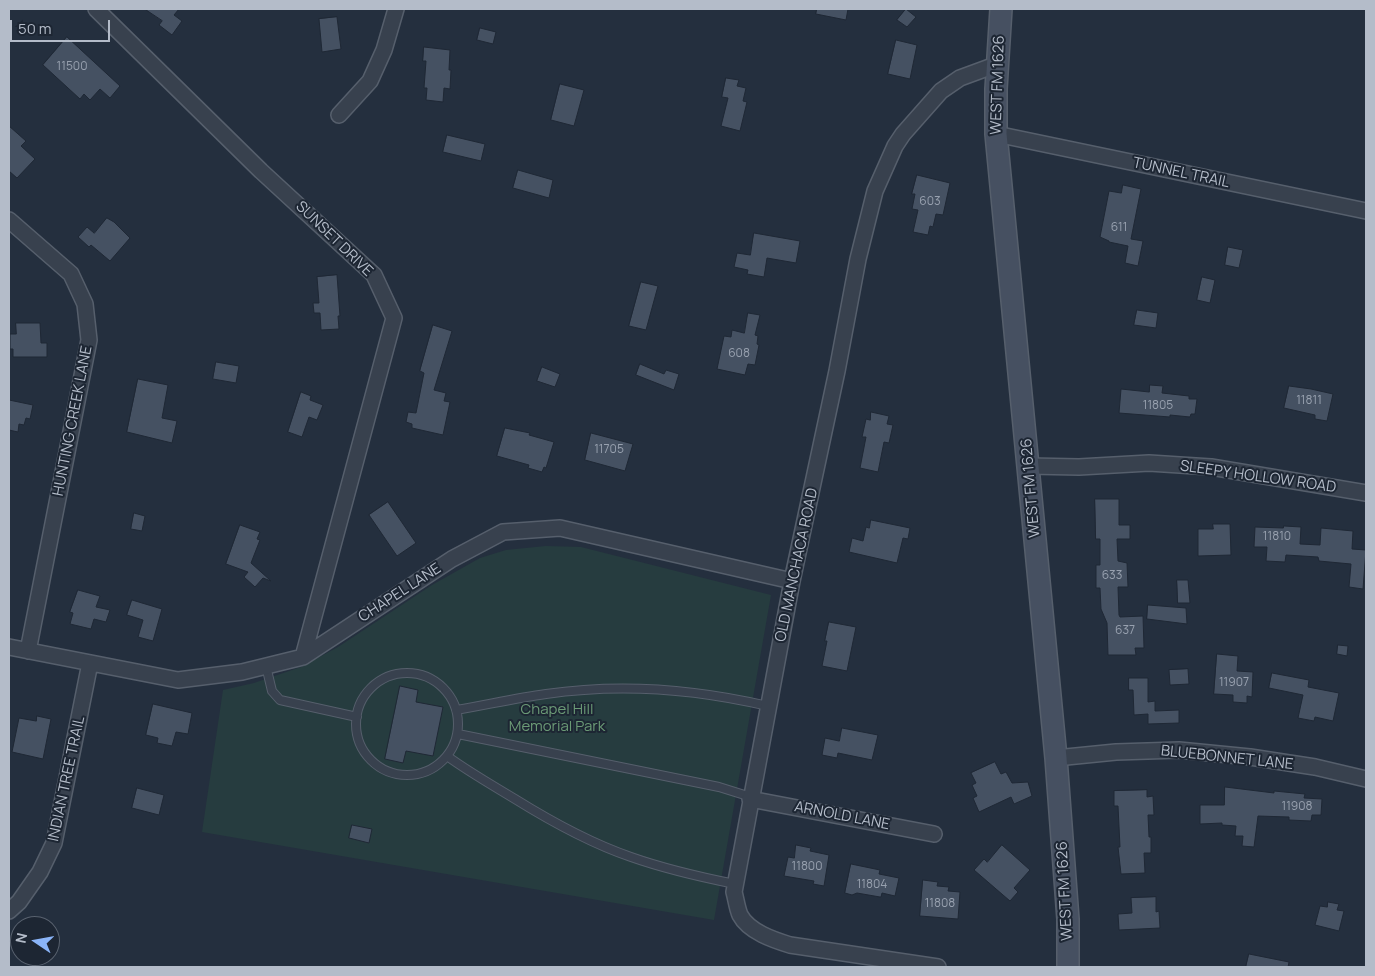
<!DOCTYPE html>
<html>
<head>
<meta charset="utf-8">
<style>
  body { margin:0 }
  #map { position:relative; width:1375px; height:976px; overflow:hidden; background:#242f3e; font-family:Manrope,sans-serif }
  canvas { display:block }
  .frame { position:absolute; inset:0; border:10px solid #b4bcc9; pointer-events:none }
  .north { position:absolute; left:10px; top:916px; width:50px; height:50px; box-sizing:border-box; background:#1d2633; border:1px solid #59626f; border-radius:50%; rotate:282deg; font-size:14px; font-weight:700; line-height:20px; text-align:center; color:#b4bcc9 }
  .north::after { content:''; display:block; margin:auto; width:18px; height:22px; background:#8ab4f8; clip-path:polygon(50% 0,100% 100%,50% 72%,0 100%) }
  .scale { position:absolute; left:10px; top:20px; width:100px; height:22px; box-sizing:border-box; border:2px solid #b4bcc9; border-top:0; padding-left:6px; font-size:15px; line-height:18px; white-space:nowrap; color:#b4bcc9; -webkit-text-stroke:4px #1d2633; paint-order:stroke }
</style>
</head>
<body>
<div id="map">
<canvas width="1375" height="976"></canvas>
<div class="frame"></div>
<div class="north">N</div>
<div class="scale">50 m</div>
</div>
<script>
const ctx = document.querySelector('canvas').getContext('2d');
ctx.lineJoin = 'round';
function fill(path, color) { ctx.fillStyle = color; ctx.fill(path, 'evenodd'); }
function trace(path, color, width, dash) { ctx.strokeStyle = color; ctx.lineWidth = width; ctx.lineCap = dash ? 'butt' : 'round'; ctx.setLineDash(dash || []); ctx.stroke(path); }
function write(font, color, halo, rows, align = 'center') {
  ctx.font = font + ' Manrope,sans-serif'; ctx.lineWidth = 4; ctx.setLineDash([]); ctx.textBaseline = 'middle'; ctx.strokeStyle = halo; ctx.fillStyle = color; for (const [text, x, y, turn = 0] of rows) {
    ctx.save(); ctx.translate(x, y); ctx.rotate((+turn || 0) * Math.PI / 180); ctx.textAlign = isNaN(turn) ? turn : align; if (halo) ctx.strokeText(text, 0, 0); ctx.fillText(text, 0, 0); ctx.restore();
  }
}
fill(new Path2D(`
  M546,546L581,547L771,595L714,920L202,832L223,690L254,683L301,667L338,647L432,585L480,558L506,550Z`), '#263c3f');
const building = new Path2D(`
  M145,9H179L174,15L182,21L172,35L159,25L162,21Z
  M817,9H848L846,20L816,14Z
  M906,9L916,17L907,27L897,20Z
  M337,17L341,49L322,52L319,19Z
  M480,28L496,32L493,44L477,40Z
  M67,37L120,86L110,98L100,89L90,100L84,94L80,99L43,65Z
  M896,40L917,45L910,79L888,74Z
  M424,47L450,50L449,70H451L450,89L444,88L443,102L426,100L427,88H424L426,61H423Z
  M726,78L739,80L737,86L746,88L743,101L747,102L740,131L721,126L728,98L722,97Z
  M560,84L584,90L574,126L551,120Z
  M9,126L26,141L21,146L35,159L17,178L9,171Z
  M447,135L485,144L481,161L443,152Z
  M518,170L553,180L549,198L513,188Z
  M917,175L950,183L943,215L936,214L933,227L930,226L928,235L913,232L918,210L912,209L915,194H912Z
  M1123,185L1141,189L1131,239L1143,241L1138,266L1125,263L1128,246L1109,242V241L1100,237L1109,191L1121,193Z
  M107,218L114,222L130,238L110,261L91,245L89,247L78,237L87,227L94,233Z
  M754,233L800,241L796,263L767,258L764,277L747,274L748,270L734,267L737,253L750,255Z
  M1228,247L1243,250L1239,268L1225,265Z
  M337,275L340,316H338L339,329L321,330L320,313H314L313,303H319L317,277Z
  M1202,277L1215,280L1210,303L1197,300Z
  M641,282L658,286L646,330L629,326Z
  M1137,310L1158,313L1156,328L1134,325Z
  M748,313L760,315L755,335L758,336L757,344L759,345L755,365L748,364L745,375L717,369L724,336L731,337L732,330L744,333Z
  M16,323H40L41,343H47V357H13V349H10V334H16Z
  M433,325L452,331L434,390L446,393L444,401L450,402L443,435L412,428V424L406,422L408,412L416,413L424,373L420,371Z
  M216,362L239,366L236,383L213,379Z
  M640,364L664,374L666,370L679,374L674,390L636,375Z
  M542,367L560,374L555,387L537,381Z
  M138,379L168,385L162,418L177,421L172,443L127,432Z
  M1150,385L1163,386L1162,393L1189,396V399H1197L1195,414H1191L1190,417L1170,415V417L1119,413L1121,389L1149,392Z
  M1289,386L1311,389L1333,394L1327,421L1315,419V415L1284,408Z
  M301,392L311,396L310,400L323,405L317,420L309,417L302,437L288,432Z
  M9,400L33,405L30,419L26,418L24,425L19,424L18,432L9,430Z
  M871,412L889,416L887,424L893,425L889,443L884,442L878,472L860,468L866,437H862L866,419L870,420Z
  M505,428L530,433L529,435L554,442L546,468L544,467L542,472L528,468L529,465L497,456Z
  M591,433L633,444L625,471L585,460Z
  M1095,499H1119V525H1130V539H1117L1118,561L1127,563L1128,587H1118L1119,615L1120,617L1143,616L1144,648H1135L1136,655H1108L1107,623L1101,609L1100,588H1096V565H1100V539H1096Z
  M388,502L416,543L397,556L369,515Z
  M134,513L145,516L142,531L131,529Z
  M871,520L910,528L908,539L903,538L897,563L849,552L852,538L863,541L866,527L869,528Z
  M1213,524H1230L1231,555L1198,556V529H1213Z
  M240,525L260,532L257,539L260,540L251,563L271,581L263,578L255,587L244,577L248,572L226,564Z
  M1284,526L1301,527L1300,544L1320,545L1321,528L1353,531L1352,549L1366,550L1363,589L1349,587L1351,564L1319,561L1318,557L1286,555L1285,562L1266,561L1267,547H1254L1255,527L1283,528Z
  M1177,580H1188L1190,603H1178Z
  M78,590L100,596L96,607L110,610L106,622L94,619L91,629L70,624L73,613L70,612Z
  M132,600L162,609L153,641L138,637L143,620L127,615Z
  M1148,605L1186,608L1187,624L1147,619Z
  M829,622L856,627L847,671L822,666L827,641H825Z
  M1338,645L1348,646L1347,656L1337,654Z
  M1217,654L1238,656L1237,671L1253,672L1252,697L1247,696V703L1233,702V695L1214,694Z
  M1188,669L1189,684L1170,685L1169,670Z
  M1272,673L1309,680L1308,687L1339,693L1333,721L1315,717L1314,721L1298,718L1303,695L1269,688Z
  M1129,678H1148V702L1155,701V711L1179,710V723L1148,724V714L1134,715L1133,690H1129Z
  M400,686L418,690L416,702L443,707L433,756L406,751L403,763L385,759Z
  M153,704L192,713L188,734L176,732L172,746L157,743L158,738L146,735Z
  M37,716L51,719L43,759L12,752L19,718L36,721Z
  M842,728L878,735L872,760L838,753L837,758L822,755L825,738L839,741Z
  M995,762L1001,774L1006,772L1012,783L1028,782L1032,796L1014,804L1011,797L979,812L973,798L977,796L972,785L976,783L971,773Z
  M1225,787L1274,793V791L1305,794L1304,798L1322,799L1321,815H1312L1311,821L1289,820V817L1258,816L1254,847L1242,846L1243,836H1235L1236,826L1222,825V823L1200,824V805H1224Z
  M137,788L164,795L159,815L132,808Z
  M1147,790V797L1153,796L1154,815H1148L1149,837H1151V853H1144L1145,873L1121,874L1118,847H1120L1118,806H1114V791Z
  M352,825L372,829L369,843L349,838Z
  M796,845L811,848L810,851L829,855L824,886L813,884L814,881L784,876L788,857L794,858Z
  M1002,845L1030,870L1014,888L1018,892L1010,901L974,870L984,859L987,862Z
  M851,864L880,870L879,874L899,878L895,896L882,893L881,897H880L857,893L852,895L845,893Z
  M923,880L938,882L937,886L949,887L948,891L960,892L958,919L920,916Z
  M1156,897V912L1159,911L1160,928L1119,930L1118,914L1132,913L1131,898Z
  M1328,902L1339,904L1337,910L1344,911L1339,931L1315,925L1320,906L1327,907Z
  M1249,954L1289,962L1288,967H1246Z`);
fill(building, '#455162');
trace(building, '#1f2835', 1);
const service = new Path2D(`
  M266,666L272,691L280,700L357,717
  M356 724a51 51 0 1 1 102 0a51 51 0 1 1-102 0Z
  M456,710C486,705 516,698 546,694C620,683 695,689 768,706
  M458,734L719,787L751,797
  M447,756C469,772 492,785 515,799C552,822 590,843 631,857C665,869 700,877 735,884`);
const minor = new Path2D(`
  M96,9L261,171L374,275L394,318L303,657
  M339,115L370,81L384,50L396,9
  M996,134L1366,211
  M9,220L71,274L85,304L89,340L28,651
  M1029,466L1079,467L1149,463L1211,467L1366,493
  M9,647L178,680L242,672L303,657L452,559L503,532L560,528L792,581
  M1056,758L1116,752L1179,750L1250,757L1315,767L1366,779
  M750,799L934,834
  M9,911L19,902L40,872L54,843L90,663
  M938,967L790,945C774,940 749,932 740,915C737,908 736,899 734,892L792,581L837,371L858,259L875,191L895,146L903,134L941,91L960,78L998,64`);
const secondary = new Path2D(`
  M1001,9L996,89V134L1056,758L1068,919V967`);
trace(service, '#565f6c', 10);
trace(minor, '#565f6c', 18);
trace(secondary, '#565f6c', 24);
trace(service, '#38414e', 8);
trace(minor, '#38414e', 15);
trace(secondary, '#465061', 21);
write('12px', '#98a1af', null, [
  ["11500",72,67],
  ["603",930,202],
  ["611",1119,228],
  ["608",739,354],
  ["11811",1309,401],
  ["11805",1158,406],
  ["11705",609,450],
  ["11810",1277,537],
  ["633",1112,576],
  ["637",1125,631],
  ["11907",1234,683],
  ["11908",1297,807],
  ["11800",807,867],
  ["11804",872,885],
  ["11808",940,904]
]);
write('15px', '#b4bcc9', '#1d2633', [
  ["WEST FM 1626",998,85,-88],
  ["TUNNEL TRAIL",1181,173,12],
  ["SUNSET DRIVE",334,239,44],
  ["HUNTING CREEK LANE",73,421,-79],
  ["SLEEPY HOLLOW ROAD",1258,477,8],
  ["WEST FM 1626",1031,488,-95],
  ["OLD MANCHACA ROAD",797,565,-78],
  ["CHAPEL LANE",400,593,-33],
  ["BLUEBONNET LANE",1227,758,6],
  ["INDIAN TREE TRAIL",67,779,-78],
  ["ARNOLD LANE",842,816,11],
  ["WEST FM 1626",1065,891,-93]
]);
write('15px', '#6b9a76', '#1d2633', [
  ["Chapel Hill",557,710],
  ["Memorial Park",557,727]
]);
</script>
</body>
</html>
